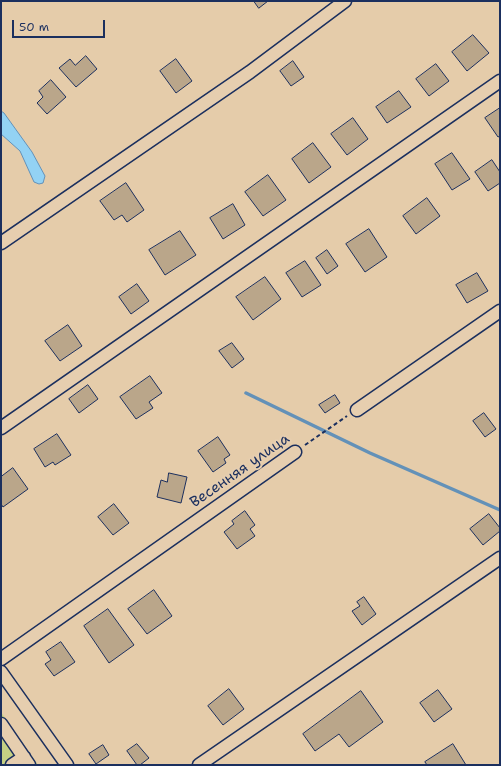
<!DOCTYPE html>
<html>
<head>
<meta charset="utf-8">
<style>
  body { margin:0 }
  #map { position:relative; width:501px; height:766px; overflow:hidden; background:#e5ccaa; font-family:"Shantell Sans",sans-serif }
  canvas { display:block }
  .frame { position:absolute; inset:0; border:2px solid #1b2f5e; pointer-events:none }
  .scale { position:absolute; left:12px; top:20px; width:93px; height:18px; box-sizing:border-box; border:2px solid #1b2f5e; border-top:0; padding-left:5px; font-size:12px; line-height:14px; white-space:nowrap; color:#1b2f5e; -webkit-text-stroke:3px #e6ceaf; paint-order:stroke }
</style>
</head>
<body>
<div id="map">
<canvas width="501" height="766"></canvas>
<div class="frame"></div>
<div class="scale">50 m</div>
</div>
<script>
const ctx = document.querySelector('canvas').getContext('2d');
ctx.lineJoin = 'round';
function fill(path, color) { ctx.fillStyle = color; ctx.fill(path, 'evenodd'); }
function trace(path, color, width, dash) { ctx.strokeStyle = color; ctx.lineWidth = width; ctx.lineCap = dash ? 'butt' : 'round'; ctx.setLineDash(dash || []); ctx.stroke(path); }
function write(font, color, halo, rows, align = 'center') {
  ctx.font = font + ' "Shantell Sans",sans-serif'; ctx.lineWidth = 4; ctx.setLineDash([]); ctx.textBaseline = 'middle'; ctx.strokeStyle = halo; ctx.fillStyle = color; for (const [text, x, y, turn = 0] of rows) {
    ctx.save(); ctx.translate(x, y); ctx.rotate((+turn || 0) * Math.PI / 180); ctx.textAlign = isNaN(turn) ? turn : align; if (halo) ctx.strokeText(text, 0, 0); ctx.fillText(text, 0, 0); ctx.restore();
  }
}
fill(new Path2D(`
  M1,712L38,765H1Z`), '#c4d084');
const water = new Path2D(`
  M1,111L4,113L32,152L45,176L43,183L39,184L34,182L20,151L1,134Z`);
fill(water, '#93d2f4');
trace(water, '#6391b8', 1);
trace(new Path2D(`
  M246,393L370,453L500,510`), '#6391b8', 3.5);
const building = new Path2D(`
  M254,1H268L259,8Z
  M473,35L489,53L467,71L452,52Z
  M86,56L97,69L76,87L59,68L70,59L75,65Z
  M176,59L192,81L176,93L160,71Z
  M293,61L304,77L291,86L280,71Z
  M436,64L449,81L429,96L416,79Z
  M51,80L66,97L47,114L37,103L43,97L39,91Z
  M399,91L411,107L387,123L376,107Z
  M500,108V136L498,137L485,118Z
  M353,118L368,139L347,155L331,134Z
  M313,143L331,167L309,183L292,159Z
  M452,153L470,179L452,190L435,164Z
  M492,160L500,172V183L488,191L475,172Z
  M268,175L286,200L263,216L245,192Z
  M126,183L144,210L127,222L122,215L114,220L100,201Z
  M427,198L440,216L416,234L403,216Z
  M233,204L245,225L223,239L210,218Z
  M369,229L387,257L365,272L346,244Z
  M180,231L196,255L165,275L149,250Z
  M327,250L338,266L327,274L316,258Z
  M305,261L321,285L302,297L286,273Z
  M477,273L488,291L467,303L456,285Z
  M265,277L281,299L253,320L236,297Z
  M137,284L149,301L131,314L119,297Z
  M68,325L82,346L60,361L45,341Z
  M232,343L244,359L232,368L219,351Z
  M150,376L162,393L149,402L153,408L136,419L120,397Z
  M88,385L98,399L79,413L69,399Z
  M335,395L340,403L325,413L319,405Z
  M484,413L496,429L485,437L473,421Z
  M57,434L71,455L55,465L53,462L45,467L34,449Z
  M218,437L230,455L224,459L226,463L213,472L198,451Z
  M13,468L28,489L3,507L1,504V477Z
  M169,473L187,477L181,503L157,497L161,480L167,482Z
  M114,504L129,523L113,535L98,517Z
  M245,511L255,525L250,529L255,536L237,549L224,532L234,524L232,521Z
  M489,514L500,528V531L483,545L470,529Z
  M154,590L172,616L147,634L128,609Z
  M364,597L376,614L362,625L352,611L360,606L357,602Z
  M108,609L134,645L109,663L84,626Z
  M61,642L75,662L54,676L45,664L51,660L46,652Z
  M229,689L244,709L223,725L208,706Z
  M438,690L452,709L434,722L420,703Z
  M361,691L383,722L349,747L339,734L315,751L303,734Z
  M137,744L149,758L140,765H137L127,751Z
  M453,744L466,765H427L425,762Z
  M103,745L109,755L96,764L89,754Z`);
fill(building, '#baa68a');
trace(building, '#1b2f5e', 1);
const minor = new Path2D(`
  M1,243L250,72L345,1
  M357,410L500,311
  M1,428L500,81
  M1,659L295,452
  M1,672L67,765
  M1,724L29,765
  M12,765L24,757
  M199,765L500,558`);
trace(minor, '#1b2f5e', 15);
trace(new Path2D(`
  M305,445L347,416`), '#1b2f5e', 2, [4, 3]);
trace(minor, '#e6ceaf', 12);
write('15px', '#1b2f5e', '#e6ceaf', [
  ["Весенняя улица",240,471,-35]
]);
</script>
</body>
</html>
